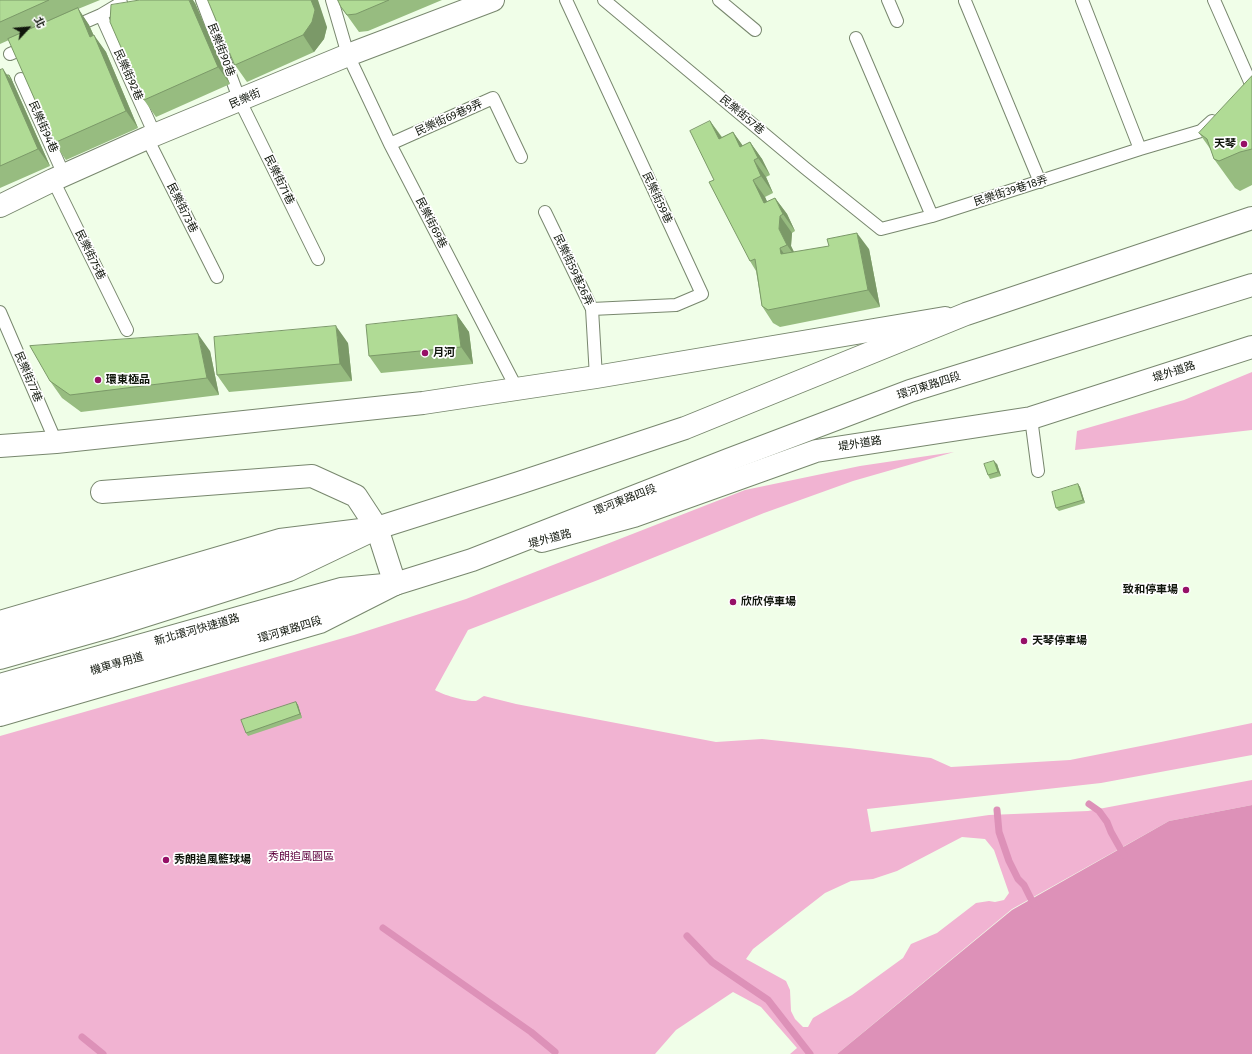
<!DOCTYPE html>
<html>
<head>
<meta charset="utf-8">
<style>
  body { margin:0 }
  #map { position:relative; width:1252px; height:1054px; overflow:hidden; background:#f0fee8; font-family:"Fira Sans","Noto Sans TC",sans-serif }
  canvas { display:block }
  .north { position:absolute; left:8px; top:8px; width:40px; height:40px; -webkit-text-stroke:3px #fff; paint-order:stroke; rotate:64deg; font-size:11px; font-weight:700; line-height:16px; text-align:center; color:#10160c }
  .north::after { content:''; display:block; margin:auto; width:14px; height:18px; background:#10160c; clip-path:polygon(50% 0,100% 100%,50% 72%,0 100%) }
</style>
</head>
<body>
<div id="map">
<canvas width="1252" height="1054"></canvas>
<div class="north">北</div>
</div>
<script>
const ctx = document.querySelector('canvas').getContext('2d');
ctx.lineJoin = 'round';
function fill(path, color) { ctx.fillStyle = color; ctx.fill(path, 'evenodd'); }
function trace(path, color, width, dash) { ctx.strokeStyle = color; ctx.lineWidth = width; ctx.lineCap = dash ? 'butt' : 'round'; ctx.setLineDash(dash || []); ctx.stroke(path); }
function write(font, color, halo, rows, align = 'center') {
  ctx.font = font + ' "Fira Sans","Noto Sans TC",sans-serif'; ctx.lineWidth = 3.5; ctx.setLineDash([]); ctx.textBaseline = 'middle'; ctx.strokeStyle = halo; ctx.fillStyle = color; for (const [text, x, y, turn = 0] of rows) {
    ctx.save(); ctx.translate(x, y); ctx.rotate((+turn || 0) * Math.PI / 180); ctx.textAlign = isNaN(turn) ? turn : align; if (halo) ctx.strokeText(text, 0, 0); ctx.fillText(text, 0, 0); ctx.restore();
  }
}
fill(new Path2D(`
  M1252,372V430L1075,450L1077,431L1184,400Z
  M954,452L853,481L764,513L598,580L468,630L435,690C443,695 467,702 476,701C478,700 482,697 484,696L516,704L716,742L762,739L849,748L931,758L951,767L1070,760L1161,742L1252,723V755L1101,783L867,809L871,832L989,815L1088,811L1252,780V805L1169,821L1012,909L837,1054H790L797,1048L761,1007L733,992L676,1030L655,1054H0V736L354,635L466,599L745,490L860,466ZM962,837L985,839L994,850L1009,893L1004,900L995,902L989,901L976,903L937,933L911,944L903,958L852,995L813,1018L808,1027H803L795,1019L791,1011L790,990L786,981L746,959L753,949L825,893L851,881L873,879L897,871Z`), '#f1b3d2');
fill(new Path2D(`
  M1252,805V1054H837L1012,910L1169,821Z`), '#dd91b8');
trace(new Path2D(`
  M1089,804L1099,811L1107,822L1111,832L1124,855
  M997,810L999,832L1009,861L1018,879L1024,885L1035,907
  M383,928L531,1032L555,1052
  M687,936L712,962L768,1000L810,1054
  M82,1037L103,1054`), '#dd91b8', 7);
const lane = new Path2D(`
  M202,0L240,101L318,259
  M332,0L348,55L390,144L517,389
  M566,0L702,294L676,305L592,309
  M604,0L805,168L881,229L932,216L1140,149L1201,131L1212,121
  M719,0L755,30
  M888,0L897,21
  M1082,0L1140,149
  M1214,0L1251,84
  M965,1L1040,182
  M101,15L155,135
  M71,28L101,15L121,3L120,0
  M856,38L932,216
  M10,54L29,46
  M21,79L64,175
  M147,138L217,277
  M390,144L493,98L521,157
  M53,180L127,330
  M545,212L592,309L596,377
  M0,312L56,442
  M1031,418L1038,471`);
const street = new Path2D(`
  M0,206L53,180L147,138L348,55L493,0
  M0,446L56,442L423,403L596,377L945,318
  M542,541L634,516L816,451L1031,418L1252,347
  M0,637L340,539
  M0,698L307,611L395,584L377,528L356,496L312,476L102,492`);
const secondary = new Path2D(`
  M0,622L280,540L377,528L519,483L685,428L966,314L1252,218
  M0,715L320,622L395,584L472,560L728,460L910,391L1252,285`);
const highway = new Path2D(`
  M0,658L109,627L289,570L377,528
  M0,685L341,589L395,584`);
trace(lane, '#78876e', 14);
trace(street, '#78876e', 24);
trace(secondary, '#78876e', 24);
trace(highway, '#78876e', 24);
trace(lane, '#fff', 12);
trace(street, '#fff', 22);
trace(secondary, '#fff', 22);
trace(highway, '#fff', 22);
fill(new Path2D(`
  M0,0H100L78,9L89,25L94,36L106,52L138,128L66,160L54,143L9,40L0,44Z
  M208,0L327,27L324,39L314,52L247,82L235,65Z
  M338,0H442L368,31L359,32L341,7Z
  M195,3L230,84L156,117L144,100Z
  M0,70L7,75H9L11,78L50,166L0,188Z
  M1252,76V185L1240,191L1235,188L1214,159L1211,150L1199,133Z
  M710,121L722,137L733,132L743,146L750,142L762,159L770,175L766,177L773,193L765,197L767,202L775,198L787,214L795,231L792,233L791,246L794,252L869,249L880,307L780,327L773,323L762,306L756,271L750,261L714,180Z
  M457,315L469,332L473,364L381,373L369,356Z
  M348,343L352,381L229,392L217,375Z
  M210,351L219,395L81,412L62,398L50,381Z
  M997,464L1001,476L990,479L988,475Z
  M1078,484L1080,487L1085,503L1059,511L1056,508Z
  M296,702L298,705L302,718L248,736L246,733Z`), '#97bc80');
fill(new Path2D(`
  M189,0H193L195,3L230,84L218,67Z
  M311,0H318L327,27L324,39L314,52L303,35Z
  M78,8L89,25L102,54L90,37Z
  M94,35L106,52L138,128L126,111Z
  M3,69L12,82L9,75L11,78L50,166L38,149Z
  M710,121L722,138L719,139Z
  M733,132L745,149L740,147Z
  M750,142L762,159L770,175L758,158Z
  M754,160L766,177L773,193L761,176Z
  M753,180L765,197L776,220L764,203Z
  M775,198L787,214L795,231L783,214Z
  M780,216L792,233L791,246L799,262L787,245L779,229Z
  M857,233L869,249L880,307L868,290Z
  M780,248L792,265L781,254Z
  M457,315L469,332L473,364L461,347Z
  M336,326L348,343L352,381L340,364Z
  M198,334L210,351L219,395L207,378Z
  M994,461L997,464L1001,476L998,472Z
  M1078,484L1080,487L1085,503L1083,500Z
  M296,702L298,705L302,718L300,714Z`), '#7b9968');
const building = new Path2D(`
  M0,0H49L0,22Z
  M140,0H189L218,67L144,100L110,22L111,5Z
  M208,0H311L315,10L312,22L303,35L235,65Z
  M338,0H389L356,14L347,15L341,7Z
  M78,8L90,37L94,35L126,111L54,143L8,39Z
  M3,69L38,149L0,166V70Z
  M7,75H9L12,82Z
  M1252,76V149L1240,152L1219,161L1214,159L1207,139L1199,133Z
  M710,121L719,139L733,132L740,147L750,142L758,158L754,160L761,176L753,180L764,203L775,198L783,214L780,216L779,229L787,245L780,248L781,254L829,246L827,239L857,233L868,290L768,310L762,306L755,259L750,261L709,182L714,180L690,131Z
  M457,315L461,347L369,356L366,325Z
  M336,326L340,364L217,375L214,337Z
  M198,334L207,378L70,395L50,381L30,346Z
  M994,461L998,472L988,475L984,464Z
  M1078,484L1083,500L1056,508L1052,492Z
  M296,702L300,714L246,733L241,720Z`);
fill(building, '#b0db95');
trace(building, '#7b9968', 1);
for (const [x, y, r, color] of [
  [1244,144,4,"#961067"],
  [425,353,4,"#961067"],
  [98,380,4,"#961067"],
  [1186,590,4,"#961067"],
  [733,602,4,"#961067"],
  [1024,641,4,"#961067"],
  [166,860,4,"#961067"]
]) { const dot = new Path2D(); dot.arc(x, y, r, 0, 2 * Math.PI); ctx.fillStyle = color; ctx.fill(dot); trace(dot, '#fff', 1.5); }
write('11px', '#10160c', '#fff', [
  ["民樂街90巷",221,50,69],
  ["民樂街92巷",128,75,66],
  ["民樂街",245,99,-23],
  ["民樂街57巷",742,115,40],
  ["民樂街69巷9弄",449,118,-24],
  ["民樂街94巷",43,127,66],
  ["民樂街71巷",279,180,64],
  ["民樂街39巷18弄",1011,191,-18],
  ["民樂街59巷",657,198,65],
  ["民樂街73巷",182,208,63],
  ["民樂街69巷",431,223,63],
  ["民樂街75巷",90,255,64],
  ["民樂街59巷26弄",573,270,65],
  ["堤外道路",1174,372,-18],
  ["民樂街77巷",28,377,67],
  ["環河東路四段",929,386,-18],
  ["堤外道路",860,444,-9],
  ["環河東路四段",625,500,-21],
  ["堤外道路",550,539,-15],
  ["新北環河快速道路",197,630,-16],
  ["環河東路四段",290,630,-17],
  ["機車專用道",117,664,-16]
]);
write('bold 11px', '#10160c', '#fff', [
  ["天琴",1236,144,"right"],
  ["月河",433,353],
  ["環東極品",106,380],
  ["致和停車場",1178,590,"right"],
  ["欣欣停車場",741,602],
  ["天琴停車場",1032,641],
  ["秀朗追風籃球場",174,860]
], 'left');
write('11px', '#5c003d', '#fff', [
  ["秀朗追風園區",301,857]
]);
</script>
</body>
</html>
